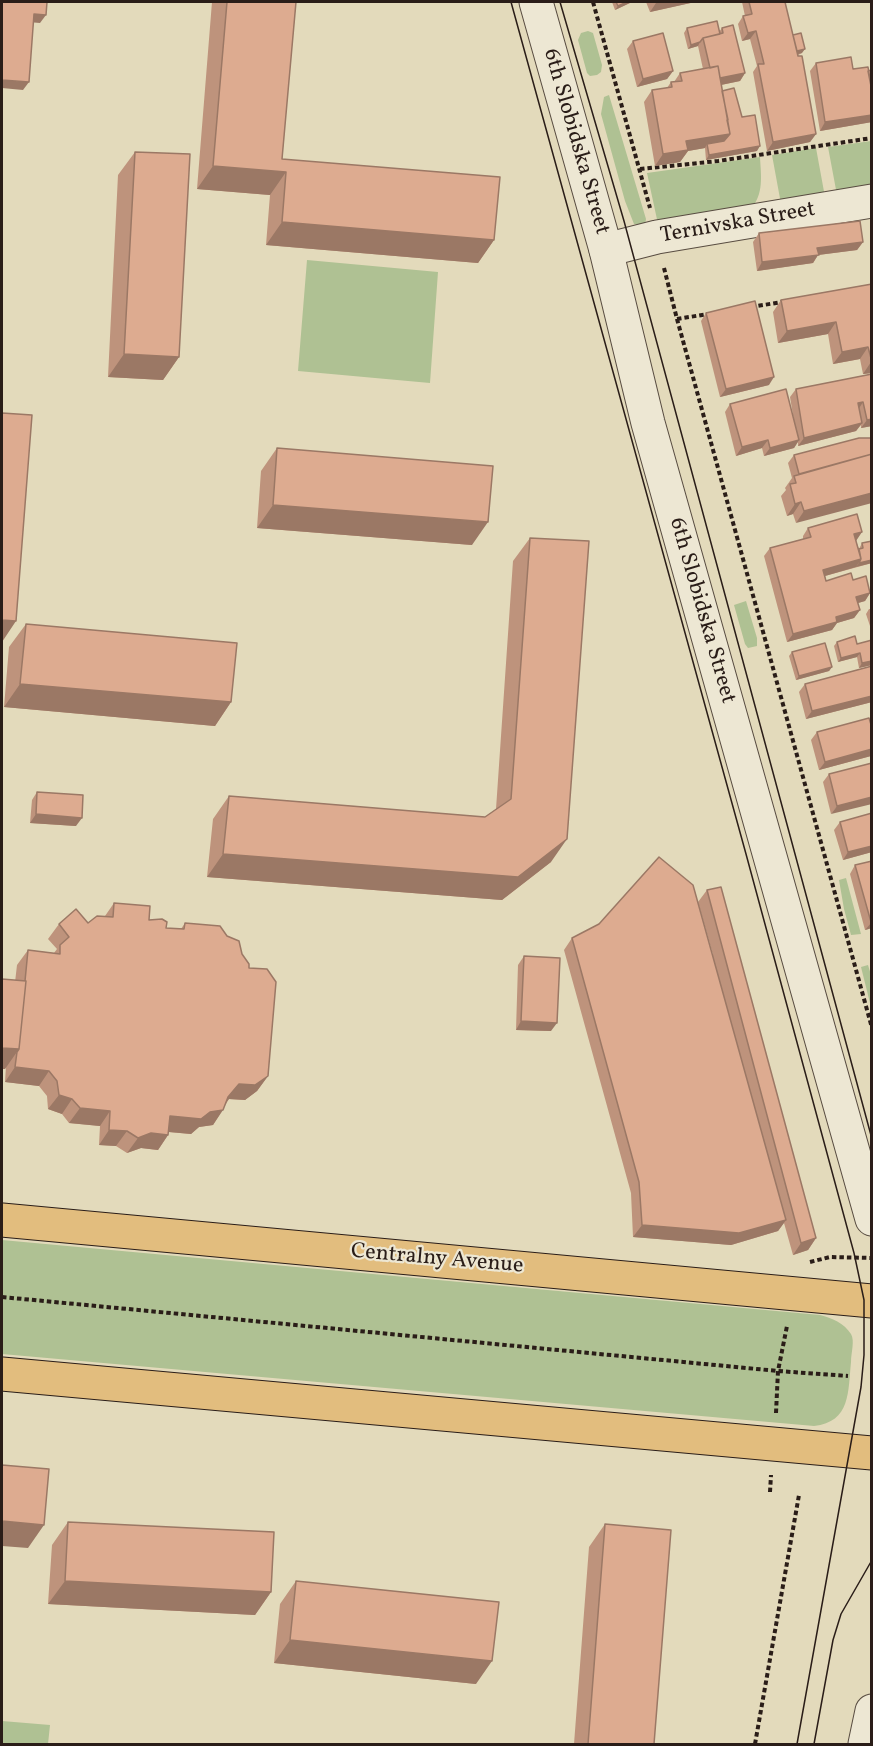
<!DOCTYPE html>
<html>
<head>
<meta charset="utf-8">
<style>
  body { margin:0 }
  #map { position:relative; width:873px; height:1746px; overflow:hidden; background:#e3dabb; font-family:Vollkorn,serif }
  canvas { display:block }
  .frame { position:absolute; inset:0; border:3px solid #2a1d18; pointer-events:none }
</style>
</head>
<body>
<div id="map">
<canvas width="873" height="1746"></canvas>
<div class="frame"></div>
</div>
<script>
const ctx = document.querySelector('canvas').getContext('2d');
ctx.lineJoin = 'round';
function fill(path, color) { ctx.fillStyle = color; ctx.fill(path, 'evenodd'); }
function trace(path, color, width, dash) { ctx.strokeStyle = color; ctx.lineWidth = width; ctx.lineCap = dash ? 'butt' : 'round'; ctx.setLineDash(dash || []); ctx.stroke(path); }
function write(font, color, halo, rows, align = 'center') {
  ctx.font = font + ' Vollkorn,serif'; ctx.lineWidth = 4.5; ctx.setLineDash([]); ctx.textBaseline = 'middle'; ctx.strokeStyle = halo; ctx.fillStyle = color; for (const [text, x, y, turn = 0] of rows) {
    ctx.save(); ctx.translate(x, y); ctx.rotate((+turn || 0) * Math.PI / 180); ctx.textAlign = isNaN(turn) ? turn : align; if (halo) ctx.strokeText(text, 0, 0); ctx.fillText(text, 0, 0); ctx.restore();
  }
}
fill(new Path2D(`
  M588,31L593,33L602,65L601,72L597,75L590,76L587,73L578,40L581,33Z
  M609,95L646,219L645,225L634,224L625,201L601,114L604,97Z
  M871,141V190L837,195L828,147Z
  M816,148L825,197L781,204L772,155Z
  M760,157C761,177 764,193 751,209L658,224L647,173Z
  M307,260L438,272L430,383L298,371Z
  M746,601L757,638V646L748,648L745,644L734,605Z
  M846,878L861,934L851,935L844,909L839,880Z
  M868,965L871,975V1007L861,967Z
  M2,1240L820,1315C832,1318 844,1323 851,1334C855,1341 851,1353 851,1362C848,1391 851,1422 814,1426L2,1354Z
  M2,1721L50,1725L48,1744H2Z`), '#afc193');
const minor = new Path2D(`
  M606,250L657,237L872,201`);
const tertiary = new Path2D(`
  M536,2L606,250L648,423L872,1219
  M865,1744L872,1711`);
const primary = new Path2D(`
  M2,1220L872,1301
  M2,1374L872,1453`);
trace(minor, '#584c41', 35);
trace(tertiary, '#584c41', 35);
trace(primary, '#2a1d18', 35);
trace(new Path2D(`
  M593,2L650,208
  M640,169L718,161L872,138
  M664,268L677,319L872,1028
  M751,307L782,302
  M677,319L708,314
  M810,1262L830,1257L872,1258
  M2,1297L778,1371L848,1376
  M776,1413L778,1371L787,1326
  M770,1492L771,1475
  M755,1744L799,1495`), '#2a1d18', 4, [4.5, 3]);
trace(minor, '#ede7d3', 33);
trace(tertiary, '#ede7d3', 33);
trace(primary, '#e2bd7e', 33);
trace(new Path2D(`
  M511,2L746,854L854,1253L864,1300V1355L861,1387L797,1744
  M560,2L624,221L872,1139
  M814,1744L833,1640L841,1614L872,1560`), '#2a1d18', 1.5);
fill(new Path2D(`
  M212,2H296L282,159L494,240L478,263L266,245L270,195L197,189Z
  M612,2H632L615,10Z
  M646,2H695L650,12Z
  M742,2H785L793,35L802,53L798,55L816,134L810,142L767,151L753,72L757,66L750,39L742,41L738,24L743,16H745Z
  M687,28L719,32L722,28L745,73L740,81L721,85L722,91L742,117L757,151L706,160L705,148L688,151L680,162L655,166L644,102L652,90L667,88L671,82H674L680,73L703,69L698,46L688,49L684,33Z
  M633,41L673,71L667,79L637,87L627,49Z
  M816,63L853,69L872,70V122L820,131L810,71Z
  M135,152L179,357L163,380L108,377L118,175Z
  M759,233L863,242L857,250L818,255L813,263L757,271L753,242Z
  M872,284V373L863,374L860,359L833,364L828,334L778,343L773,312L781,300Z
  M706,313L769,385L720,397L701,321Z
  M872,374V426L861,428V425L856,431L798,446V442L794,448L764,456L762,448L736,456L725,412L730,404L794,421L790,397L796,389Z
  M872,438L796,523L793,514L787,516L781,496L786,490L785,488L792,478L788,463L794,455Z
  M277,448L472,545L257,528L261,471Z
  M808,528L856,541L859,549L862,543L872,541V563L825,576L826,581L853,580L870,593L865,601L858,603L860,610L854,618L837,623L832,630L787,642L764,556L770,548L803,539V536Z
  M530,538L551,862L502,900L207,877L213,819L229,796L485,817L496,809L513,561Z
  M869,609H872L871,629L866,614Z
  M26,624L231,702L215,726L4,707L9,647Z
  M837,642L857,644L872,665L859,668L857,657L838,662L834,646Z
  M792,652L832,667L829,671L796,680L789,656Z
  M872,666V702L806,719L799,692L805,684Z
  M817,732L871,756L819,770L811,740Z
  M872,763L831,814L823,782L829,774Z
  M37,792L76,826L30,823L32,800Z
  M840,822L872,852L843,860L834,830Z
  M872,861V928L865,930L850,874L855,865Z
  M707,890L816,1238L808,1250L793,1255L784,1223L778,1231L731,1245L633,1237L631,1193L564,950L572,938L713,955L698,902Z
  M114,903L166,928L181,929L185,923L242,954L249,968L268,1076L257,1091L245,1100L229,1099L213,1125L199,1127L191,1134L168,1132V1135L158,1150L141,1148L127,1153L116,1146L99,1145L100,1126L69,1123L62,1114L48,1109L47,1096L39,1086L5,1082L6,1066L5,1069L17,965L28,950L54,953L57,949L48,939L59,924L88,923L105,916Z
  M524,956L551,1031L516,1030L518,965Z
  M68,1522L271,1592L255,1615L48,1604L52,1545Z
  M605,1524L654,1744H574L589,1547Z
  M296,1581L476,1684L274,1663L280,1604Z`), '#be937c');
fill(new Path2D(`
  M627,2H632L615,10L618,6Z
  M664,2H695L650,12L656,3Z
  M34,14L46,15L40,23L28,22Z
  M756,31L750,39L742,41L748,33Z
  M700,42L698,46L688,49L691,45Z
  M805,49L802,53L790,56L793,52Z
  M673,71L667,79L637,87L643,79Z
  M745,73L740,81L711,87L717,79Z
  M2,80L29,82L23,90L2,88Z
  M872,115V122L820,131L825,122Z
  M730,134L721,145L707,144L705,148L688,151L680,162L655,166L663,154L686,141Z
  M816,134L810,142L767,151L773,142Z
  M760,146L757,151L706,160L709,155Z
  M213,166L286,172L270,195L197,189Z
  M282,222L494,240L478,263L266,245Z
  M863,242L857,250L818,255L813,263L757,271L762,262L817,248Z
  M836,322L828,334L778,343L787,331Z
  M868,347L860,359L833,364L842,352Z
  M124,354L179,357L163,380L108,377Z
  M871,362L872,373L863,374Z
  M774,377L769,385L720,397L726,389Z
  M863,402L858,410V403Z
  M872,419V426L861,428L867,420Z
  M862,423L856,431L798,446L804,438Z
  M768,440L762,448L736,456L742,447Z
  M799,440L794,448L764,456L770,448Z
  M872,493V503L796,523L804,511Z
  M801,502L793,514L787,516L795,504Z
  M273,505L488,522L472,545L257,528Z
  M862,532L856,541L854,534Z
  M861,559L856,567L818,578L823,570Z
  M872,560V563L856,567L859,563Z
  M870,593L865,601L851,605L856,597Z
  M860,610L854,618L837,623L832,630L787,642L793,634L836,617Z
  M2,620L16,621L2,642Z
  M860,653L857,657L838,662L841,658Z
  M872,661V665L859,668L862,663Z
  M832,667L829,671L796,680L799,676Z
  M20,684L231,702L215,726L4,707Z
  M872,696V702L806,719L812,711Z
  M872,749L871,756L819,770L825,762Z
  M872,797V804L831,814L837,806Z
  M36,814L82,818L76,826L30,823Z
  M567,839L551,862L502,900L207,877L223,854Z
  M872,846V852L843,860L848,852Z
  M872,922V928L865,930Z
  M521,1021L557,1023L551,1031L516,1030Z
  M2,1048L19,1049L5,1069H2Z
  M15,1067L49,1071L39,1086L5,1082Z
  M268,1076L257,1091L245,1100L229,1099L218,1111L223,1110L213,1125L199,1127L191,1134L159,1131L170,1116L228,1097L239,1084Z
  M59,1095L72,1099L62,1114L48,1109Z
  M80,1108L110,1111L100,1126L69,1123Z
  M109,1130L127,1131L116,1146L99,1145Z
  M151,1133L168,1135L158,1150L141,1148L127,1153L138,1138Z
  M786,1220L778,1231L731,1245L633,1237L642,1225Z
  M816,1238L808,1250L793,1255L801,1243Z
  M2,1521L44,1525L28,1548L2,1546Z
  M65,1581L271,1592L255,1615L48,1604Z
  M290,1640L492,1661L476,1684L274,1663Z`), '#9b7865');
const building = new Path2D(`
  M2,2H47L46,15L34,14L29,82L2,80Z
  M227,2H296L282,159L500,177L494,240L282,222L286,172L213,166Z
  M616,2H627L618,6Z
  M749,2H785L798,56H802L816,134L773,142L758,64H764L756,31L748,33L743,16L752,14Z
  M717,21L720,34L703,38L700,42L691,45L687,28Z
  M733,25L745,73L720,78L718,66L710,68L703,38L723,33L722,28Z
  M663,33L673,71L643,79L633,41Z
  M801,33L805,49L797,51L793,35Z
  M851,57L853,69L868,67L872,91V115L825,122L816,63Z
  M718,66L730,134L686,141L688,150L663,154L652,90L672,87L671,82L682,81L680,73Z
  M872,70V91L868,71Z
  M734,88L742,117L755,115L760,146L709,155L707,144L724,141L730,134L727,120H728L722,91Z
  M135,152L190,154L179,357L124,354Z
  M860,221L863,242L817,248L819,255L762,262L759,233Z
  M872,284V362L868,347L842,352L836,322L787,331L781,300Z
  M755,301L774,377L726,389L706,313Z
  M872,374V419L867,420L863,402L858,403L862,423L804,438L796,389Z
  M786,389L799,440L770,448L768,440L742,447L730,404Z
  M2,413L32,415L16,621L2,620Z
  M859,438H872V454L799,474L794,455Z
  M277,448L493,466L488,522L273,505Z
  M872,454V493L804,511L801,502L795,504L790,484L796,483L794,476Z
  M857,514L862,532L854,534L861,559L823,570L826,581L851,573L853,580L866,576L870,593L856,597L860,610L836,617L837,622L793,634L770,548L811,537L808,528Z
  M530,538L589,541L567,839L518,877L223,854L229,796L485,817L511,799Z
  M872,541V560L859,563L861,559L859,549L863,548L862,543Z
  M26,624L237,643L231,702L20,684Z
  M855,636L857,644L872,640V661L862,663L860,653L841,658L837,642Z
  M825,643L832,667L799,676L792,652Z
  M872,666V696L812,711L805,684Z
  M869,718L872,728V749L825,762L817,732Z
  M872,763V797L837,806L829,774Z
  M37,792L83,795L82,818L36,814Z
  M872,813V846L848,852L840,822Z
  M659,857L693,885L786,1220L739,1233L642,1225L639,1182L572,938L599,924Z
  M872,861V922H871L855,865Z
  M721,887L816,1238L801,1243L707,890Z
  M114,903L150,906L149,920L162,919L167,922L166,928L184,929L185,923L220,926L227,936L239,941L242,954L249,964V968L267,969L276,982L268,1076L255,1085L239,1084L228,1097L223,1110L210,1112L201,1119L170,1116L168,1135L151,1133L138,1138L127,1131L109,1130L110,1111L80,1108L72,1099L59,1095L57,1081L49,1071L15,1067L17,1052L19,1049L26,981H25L28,950L60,954V945L69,937L59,924L76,909L88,923L97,916L113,917Z
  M524,956L560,958L557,1023L521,1021Z
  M2,979L26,981L19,1049L2,1048Z
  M2,1465L49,1469L44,1525L2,1521Z
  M68,1522L274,1532L271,1592L65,1581Z
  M605,1524L671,1530L654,1744H588Z
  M296,1581L499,1602L492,1661L290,1640Z`);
fill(building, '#ddab90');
trace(building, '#9b7865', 1.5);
write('22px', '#2a1d18', '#ede7d3', [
  ["6th Slobidska Street",575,142,74],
  ["Ternivska Street",738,224,-10],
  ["6th Slobidska Street",701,611,74],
  ["Centralny Avenue",437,1260,5]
]);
</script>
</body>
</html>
